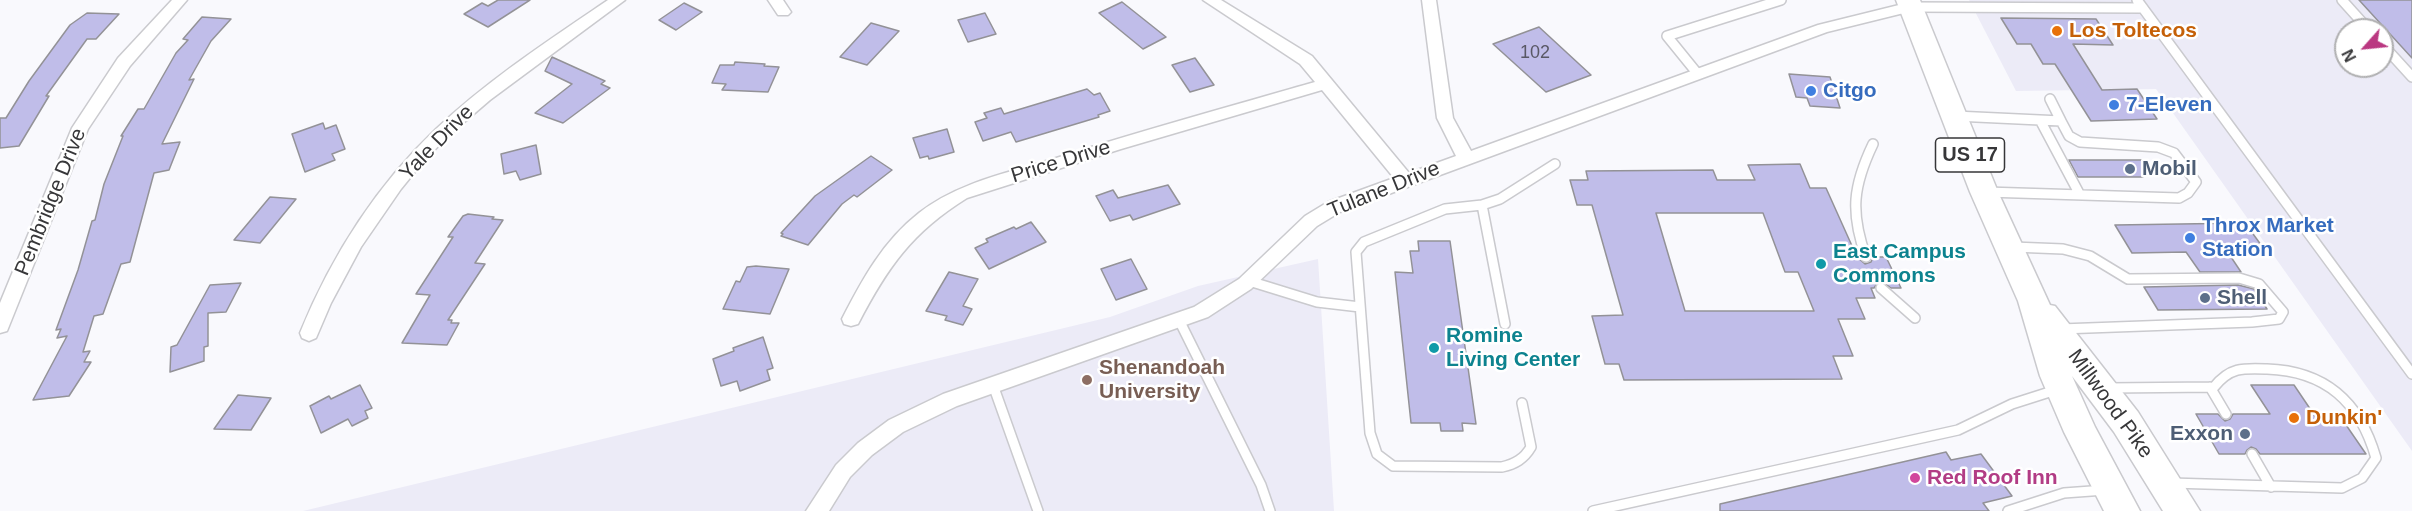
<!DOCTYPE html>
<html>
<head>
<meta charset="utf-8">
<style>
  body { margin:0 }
  #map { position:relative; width:2412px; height:511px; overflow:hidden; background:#f9f9fd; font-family:Arial,sans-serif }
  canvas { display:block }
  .north { position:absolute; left:2334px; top:18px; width:60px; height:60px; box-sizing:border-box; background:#fff; border:2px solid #afafb0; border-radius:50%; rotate:243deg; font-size:16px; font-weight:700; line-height:24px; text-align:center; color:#373739 }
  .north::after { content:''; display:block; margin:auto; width:21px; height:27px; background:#ba3881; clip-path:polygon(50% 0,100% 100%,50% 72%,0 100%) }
</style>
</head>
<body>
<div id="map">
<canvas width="2412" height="511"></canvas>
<div class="north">N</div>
</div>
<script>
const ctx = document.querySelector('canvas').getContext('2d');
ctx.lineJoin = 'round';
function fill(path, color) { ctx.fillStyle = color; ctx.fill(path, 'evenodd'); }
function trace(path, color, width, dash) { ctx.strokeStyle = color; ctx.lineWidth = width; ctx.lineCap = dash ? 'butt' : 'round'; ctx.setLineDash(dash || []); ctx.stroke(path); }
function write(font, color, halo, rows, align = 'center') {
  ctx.font = font + ' Arial,sans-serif'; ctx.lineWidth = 5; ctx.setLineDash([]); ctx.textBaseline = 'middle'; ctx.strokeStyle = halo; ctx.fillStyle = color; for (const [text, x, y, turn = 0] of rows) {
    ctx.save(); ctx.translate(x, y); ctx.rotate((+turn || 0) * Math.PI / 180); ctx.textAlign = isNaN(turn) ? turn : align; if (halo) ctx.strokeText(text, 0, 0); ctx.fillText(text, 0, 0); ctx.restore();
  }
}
fill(new Path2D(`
  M1969,0H2412V451L2156,89L2016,91ZM2346,30H2382V66H2346Z
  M1318,259L1334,511H303L1110,317L1198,286Z`), '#ecebf7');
const building = new Path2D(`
  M498,0H530L488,27L464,14L482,3L488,6Z
  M2359,0H2412V58Z
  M1122,2L1166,37L1143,49L1099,13Z
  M684,3L702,12L676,30L659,20Z
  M87,13L119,14L96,39H87L46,96H49L19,146L0,148V118H6L29,81L70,25Z
  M985,13L996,34L968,42L958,20Z
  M202,17L231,19L211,41L189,80L194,79L162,144L180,142L169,170L154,173L130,262L121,264L103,314L94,316L83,352L90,351L84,362H91L69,396L33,400L67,336L57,338L61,329L56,330L78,270L92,221L95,220L104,184L123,136H121L138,109H144L176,53L188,40L183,39Z
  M2001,18L2096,19L2113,45L2073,44L2102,90L2137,89L2157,119L2091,121L2055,64H2043L2031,44H2017Z
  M871,23L899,31L867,65L840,57Z
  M1539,27L1591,75L1546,92L1493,44Z
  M552,57L605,81L601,84L610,88L563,123L535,113L572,84L545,71Z
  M1195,58L1214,85L1190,92L1172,65Z
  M735,62L765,64L764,66L779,67L768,92L722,90L726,84L712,83L720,65H734Z
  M1789,74L1830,77L1840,108L1810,106L1807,98L1796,97Z
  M1087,89L1094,95L1100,93L1110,111L1098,115L1099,117L1016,142L1011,132L983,141L975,122L987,118L984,113L1001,108L1004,114Z
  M323,123L325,129L336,125L345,149L332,154L335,160L305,172L292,134Z
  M947,129L954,152L929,159L928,156L920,158L913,138Z
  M536,145L541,174L520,180L516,171L504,174L501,154Z
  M871,156L892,170L857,197L854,195L842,204L808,245L781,236L783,234L781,233L815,196Z
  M2069,160H2143V177H2078Z
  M1800,164L1810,188H1826L1857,257L1865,264L1871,262L1873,257H1886L1901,288H1891L1883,282H1878L1874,288H1871L1875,298H1856L1865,319H1838L1853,356H1833L1842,379L1624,380L1619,364H1605L1592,316L1623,315L1592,205H1577L1570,180H1588L1586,171L1713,170L1717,180H1755L1748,165ZM1656,213H1763L1785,272H1798L1814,311H1685Z
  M1168,185L1180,204L1133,220L1130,215L1110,221L1096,196L1113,190L1118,198Z
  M270,197L296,199L260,243L234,240Z
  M468,214L494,217L492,219L503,220L475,263L485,264L448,320H452L451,323H459L447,345L402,343L430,295L416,294L453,237H448L463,216Z
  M1031,222L1046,242L989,269L975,248L988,242L986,239L1014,227L1016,229Z
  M2245,223L2267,253L2229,254L2241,272H2200L2186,252L2132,253L2115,225Z
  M1418,241H1450L1476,424L1462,423L1463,431H1441L1440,423H1411L1395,272L1413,273L1410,251H1419Z
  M1131,259L1147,289L1116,300L1101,269Z
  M756,266L789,269L770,314L723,309L736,281L740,282L747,267Z
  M949,272L978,279L963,306L972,309L963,325L945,320L947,316L926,311Z
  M241,283L226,312L208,313V346L204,347V361L170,372L171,347L177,345L210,285Z
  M2238,285L2254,289L2267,309L2158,310L2144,287Z
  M763,337L773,368L767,370L770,380L740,391L737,381L721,386L713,359L734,351L733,348Z
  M360,385L372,408L365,411L368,418L352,426L348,419L321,433L310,406L329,396L331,399Z
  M2251,385H2294L2319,422H2344L2366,454H2260L2256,449L2251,447L2247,450L2245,454H2219L2196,414H2218L2225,421L2230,419L2233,414H2270Z
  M238,395L271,398L251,430L214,429Z
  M1946,452L1951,460L1981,454L2012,496L1983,503L1989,511H1720V504Z`);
fill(building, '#c0bde9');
trace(building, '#939297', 1.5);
const service = new Path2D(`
  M2137,0L2412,374
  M2342,0L2369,30
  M1911,7L2143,8
  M2382,44L2412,77
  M1697,73L1667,36L1781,0
  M2050,99L2061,121
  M1955,116L2061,121L2069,136L2080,142L2158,147L2174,153L2196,182L2188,193L2179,198L1986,192
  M2040,120L2080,195
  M1482,205L1505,324
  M2013,247L2063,249L2090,256L2128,279L2239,278L2259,284L2283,312L2279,319L2252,322L2061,329
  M1866,257C1850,212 1853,186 1873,144
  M1249,281L1317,302L1360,307
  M1881,288L1915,318
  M1179,320L1261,485L1270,511
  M993,385L1038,511
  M2210,387L2226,414
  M2109,388L2214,387C2230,367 2243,368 2267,369C2326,371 2360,402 2376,458L2362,478L2342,488L2171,483
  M1522,403L1531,447C1524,459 1515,464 1502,467L1393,466L1377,454L1370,433L1356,252L1364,242L1445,209L1482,205L1500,199L1555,164
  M2252,454L2271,487
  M1593,511L1958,430L2012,404L2059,389
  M2008,511L2064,493L2105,490`);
const minor = new Path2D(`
  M172,0H187L130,66L88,129L9,326L7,331L0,333V303L72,128L118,58Z
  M608,0H625L490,100L447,137L423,162L401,189L361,247L331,303L316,338L309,341L302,338L300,333C331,257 376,186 436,129C488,80 549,40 608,0Z
  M768,0H783L791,12L788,15H778Z
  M1203,0H1221L1312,56L1409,173L1456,156L1437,118L1422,0H1436L1453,118L1471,151L1818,25L1911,2L1919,7L1916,10L1827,32L1340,212L1317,226L1251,289L1208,317L957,406L903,432L872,455L850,477L829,511H806L836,465L858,443L889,420L943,394L1194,307L1239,279L1305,216L1328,202L1394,178L1322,90L1121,149L967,198C912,232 887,268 858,324L851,326L844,324L842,319C862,280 883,241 919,213C957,183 1007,173 1053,159C1140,131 1228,107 1315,82L1300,64Z`);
const trunk = new Path2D(`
  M1896,0H1920L1998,192L2050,305L2055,306L2138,412L2200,511H2163L2114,432L2072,376L2095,427L2140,511H2104L2064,432L2040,376L2018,301L1970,192Z`);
trace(service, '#cacace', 12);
trace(minor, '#cacace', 3);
trace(trunk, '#cacace', 3);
trace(service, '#fff', 9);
fill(minor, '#fff');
fill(trunk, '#fff');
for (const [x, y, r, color] of [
  [2057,31,6,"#e8710a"],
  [1811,91,6,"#3f7fe0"],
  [2114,105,6,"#3f7fe0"],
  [2130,169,6,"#5c6f8a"],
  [2190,238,6,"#3f7fe0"],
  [1821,264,6,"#0f9aa8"],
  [2205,298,6,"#5c6f8a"],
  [1434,348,6,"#0f9aa8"],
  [1087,380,6,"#8d6e63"],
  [2294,418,6,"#e8710a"],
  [2245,434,6,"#5c6f8a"],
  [1915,478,6,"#d1479c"]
]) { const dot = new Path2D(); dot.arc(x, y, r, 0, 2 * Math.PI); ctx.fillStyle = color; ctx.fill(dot); trace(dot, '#fff', 2); }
write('18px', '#595865', null, [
  ["102",1535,53]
]);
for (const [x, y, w] of [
  [1970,155,69]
]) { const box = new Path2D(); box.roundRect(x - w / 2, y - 17, w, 34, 4.5); ctx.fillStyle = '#fff'; ctx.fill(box); trace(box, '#373739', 1.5); }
write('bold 20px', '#373739', null, [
  ["US 17",1970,155]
]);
write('bold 21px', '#c56008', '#fff', [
  ["Los Toltecos",2069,31],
  ["Dunkin'",2306,418]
], 'left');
write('bold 21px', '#366cbe', '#fff', [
  ["Citgo",1823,91],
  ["7-Eleven",2126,105],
  ["Throx Market",2202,226],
  ["Station",2202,250]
], 'left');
write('21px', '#373739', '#fff', [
  ["Yale Drive",437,143,-46],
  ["Price Drive",1061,162,-17],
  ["Tulane Drive",1384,190,-22],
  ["Pembridge Drive",51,202,-68],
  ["Millwood Pike",2110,404,54]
]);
write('bold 21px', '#4e5e75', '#fff', [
  ["Mobil",2142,169],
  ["Shell",2217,298],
  ["Exxon",2233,434,"right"]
], 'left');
write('bold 21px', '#0d838f', '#fff', [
  ["East Campus",1833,252],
  ["Commons",1833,276],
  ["Romine",1446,336],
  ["Living Center",1446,360]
], 'left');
write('bold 21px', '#785e54', '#fff', [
  ["Shenandoah",1099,368],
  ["University",1099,392]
], 'left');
write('bold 21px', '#b23c85', '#fff', [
  ["Red Roof Inn",1927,478]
], 'left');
</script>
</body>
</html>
